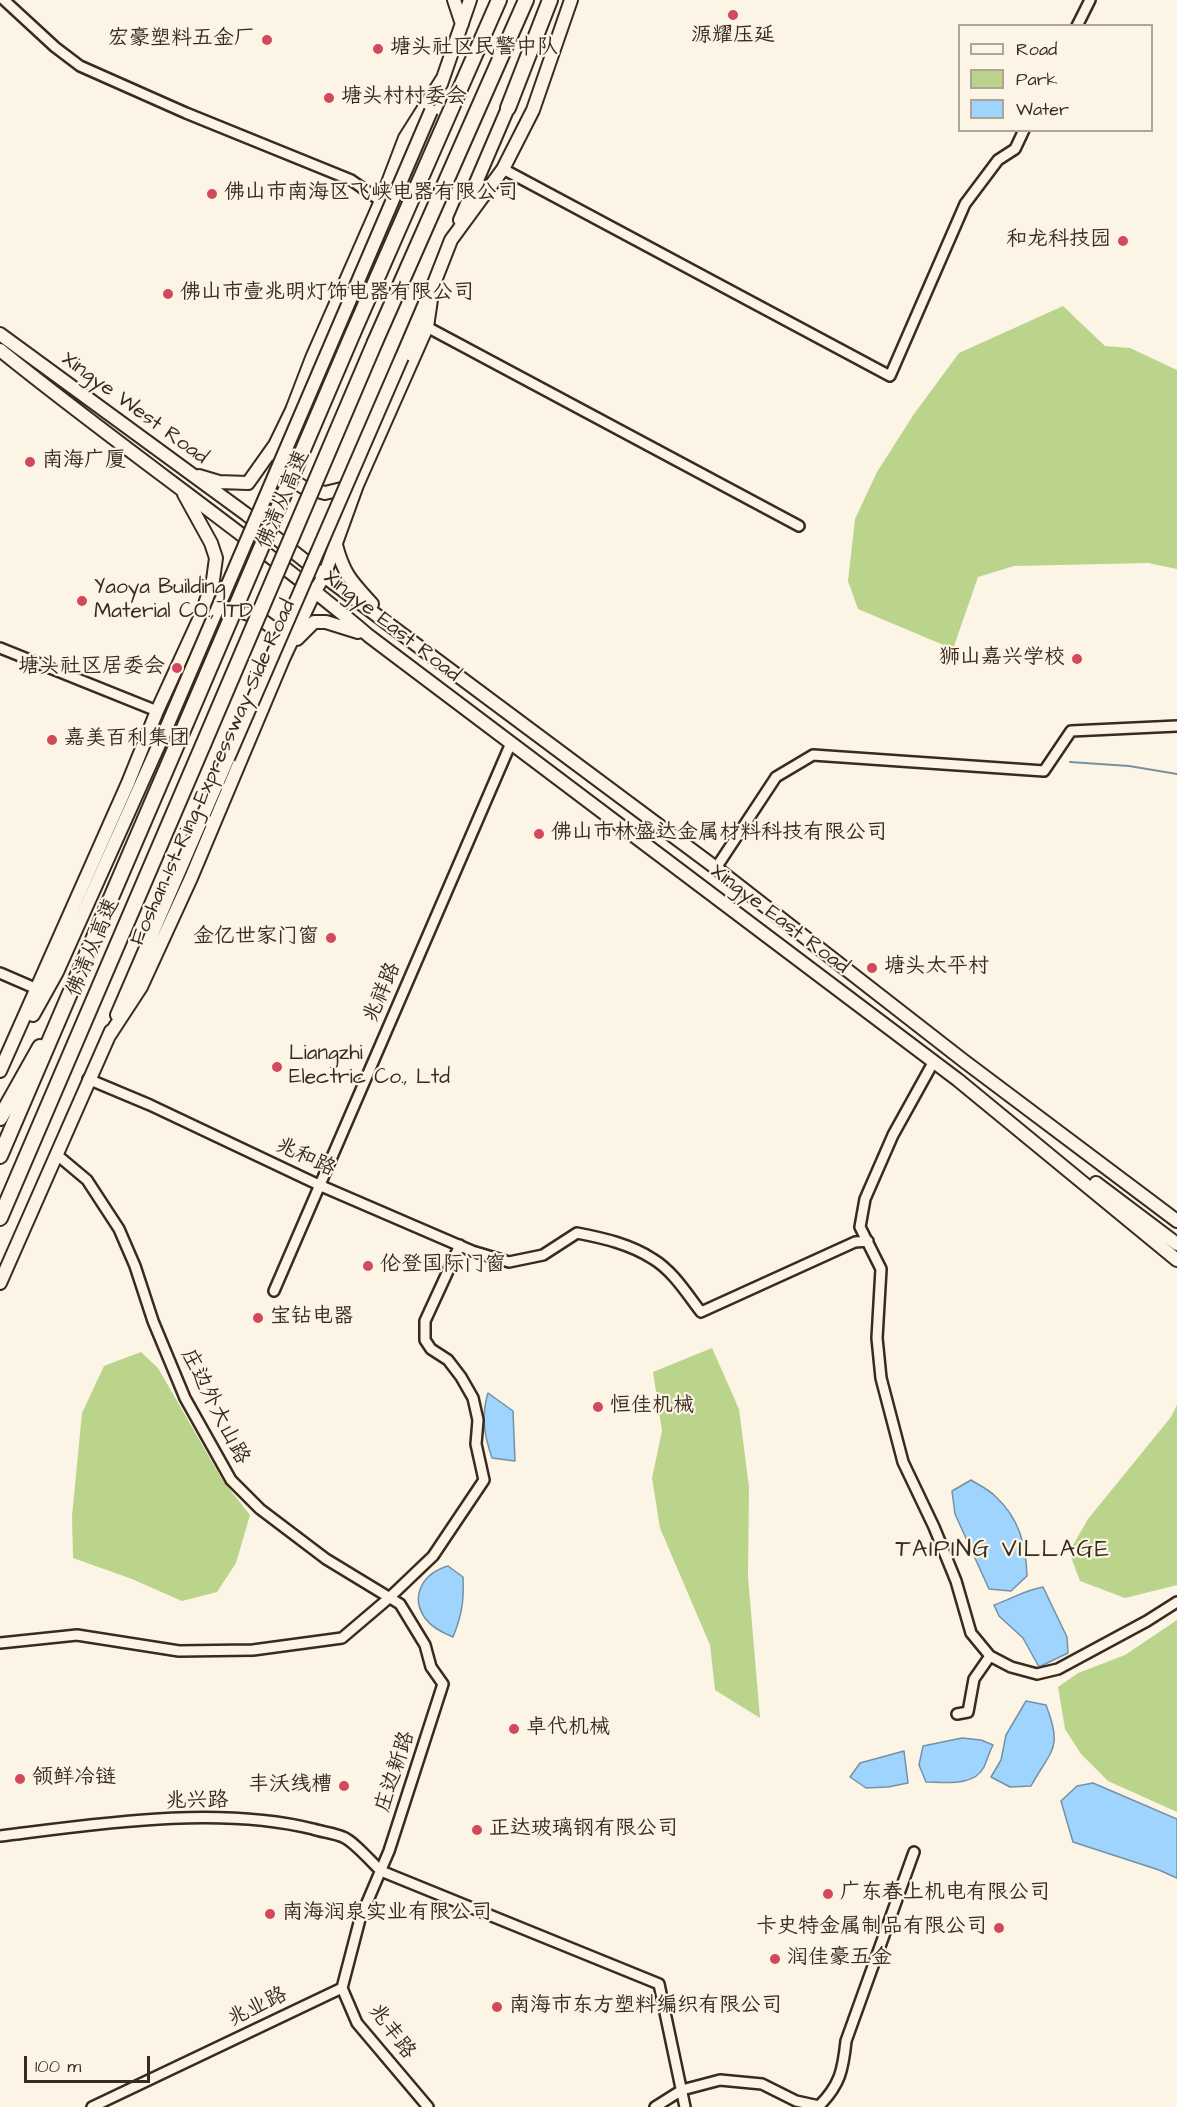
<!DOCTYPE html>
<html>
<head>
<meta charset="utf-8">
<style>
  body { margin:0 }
  #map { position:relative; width:1177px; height:2107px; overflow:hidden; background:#fcf5e5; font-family:"Architects Daughter",sans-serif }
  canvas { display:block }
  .legend { position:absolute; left:958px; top:24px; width:195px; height:108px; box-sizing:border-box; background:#fcf5e5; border:2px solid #afa495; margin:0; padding:8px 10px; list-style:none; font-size:18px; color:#3b2a1e }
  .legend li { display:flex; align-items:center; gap:12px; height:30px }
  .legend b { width:30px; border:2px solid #afa495 }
  .scale { position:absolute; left:24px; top:2056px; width:126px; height:27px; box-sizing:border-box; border:3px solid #3b2a1e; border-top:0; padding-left:8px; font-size:18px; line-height:21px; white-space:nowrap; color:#3b2a1e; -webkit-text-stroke:4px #fcf5e5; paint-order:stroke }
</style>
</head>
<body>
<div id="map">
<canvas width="1177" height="2107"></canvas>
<ul class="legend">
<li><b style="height:8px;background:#fcf5e5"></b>Road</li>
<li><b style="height:16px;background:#bad48c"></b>Park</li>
<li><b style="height:16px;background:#9ed4fd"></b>Water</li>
</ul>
<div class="scale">100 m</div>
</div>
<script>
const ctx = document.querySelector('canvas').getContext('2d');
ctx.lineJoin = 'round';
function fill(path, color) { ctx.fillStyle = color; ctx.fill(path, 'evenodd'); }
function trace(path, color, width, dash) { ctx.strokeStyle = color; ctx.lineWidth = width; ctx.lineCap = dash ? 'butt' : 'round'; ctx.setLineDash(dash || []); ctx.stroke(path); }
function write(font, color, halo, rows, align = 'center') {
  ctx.font = font + ' "Architects Daughter","LXGW WenKai TC",sans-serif'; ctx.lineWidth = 4.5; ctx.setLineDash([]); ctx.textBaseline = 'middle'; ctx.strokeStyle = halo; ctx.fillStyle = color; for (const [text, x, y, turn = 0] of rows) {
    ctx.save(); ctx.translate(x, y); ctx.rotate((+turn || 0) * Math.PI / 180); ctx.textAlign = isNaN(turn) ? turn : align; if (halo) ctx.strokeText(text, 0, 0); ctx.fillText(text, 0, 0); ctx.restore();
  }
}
fill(new Path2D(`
  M1063,306L1105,346L1130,348L1177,370V569L1148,563L1014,566L978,577L953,649L858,609L848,581L855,519L877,472L914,414L959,353Z
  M712,1348L739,1409L749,1487L748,1577L760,1718L715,1690L710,1645L660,1528L652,1478L662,1431L653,1372Z
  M141,1352L158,1368L223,1481L250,1515L236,1563L217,1592L182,1601L132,1579L73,1558L72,1516L82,1413L104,1366Z
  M1177,1405V1585L1125,1598L1080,1581L1069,1552L1088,1519L1171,1417Z
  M1177,1620V1812L1108,1781L1081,1754L1065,1729L1058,1687L1078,1673L1125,1655Z`), '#bad48c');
const water = new Path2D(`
  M488,1393L513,1411L515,1461L492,1458C484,1435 481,1416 488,1393Z
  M971,1480C979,1485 988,1489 995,1496C1019,1518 1026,1544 1027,1576L1011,1591L989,1589L955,1514L952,1491Z
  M448,1566L463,1577C464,1601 462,1615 453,1637C443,1633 431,1627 425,1618C409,1595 424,1573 448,1566Z
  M1043,1587L1067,1637L1068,1653L1039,1667L1023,1638L999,1616L994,1605C1011,1599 1025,1590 1043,1587Z
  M1026,1701L1046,1705C1063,1749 1052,1748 1031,1786L1010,1787L991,1777L1001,1760L1006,1735Z
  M962,1738L981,1740L993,1745C989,1753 987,1760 984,1767C974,1787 944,1782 926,1782L919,1765L923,1746Z
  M904,1751L908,1783L888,1787L866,1788L850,1777L860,1763Z
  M1093,1783L1177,1819V1878L1159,1870L1073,1842L1061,1801L1077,1786Z`);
fill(water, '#9ed4fd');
trace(water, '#7690a4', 1.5);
trace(new Path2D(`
  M1070,762L1129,766L1177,774`), '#7690a4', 2);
const minor = new Path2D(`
  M4,0L55,47L80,66L186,113L351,180L381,201
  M1077,26L1090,0
  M503,169L890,376L965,204L998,160L1015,149L1024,130
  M427,327L799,526
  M0,648L157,711
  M716,868L776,777L813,755L1044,771L1071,731L1177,726
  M0,973L37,989
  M934,1061L893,1135L865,1199L860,1227L881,1269L877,1338L881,1378L903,1462L934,1527L956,1581L971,1633L990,1656L1011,1667L1037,1674L1058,1669L1147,1621L1177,1602
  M88,1079L150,1105L319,1185L472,1251L509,1262L543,1255L577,1233C603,1238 630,1244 653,1259C673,1271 687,1294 701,1312L855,1242L868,1241
  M56,1154L87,1180L119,1229L135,1266L153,1321L185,1398L231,1480L260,1509L326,1559L400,1604L425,1645L431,1667L443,1684L389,1851L360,1919L342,1988L357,2023L428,2107
  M274,1291L511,743
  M0,1643L77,1635L179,1651L253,1650L342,1638L389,1598L433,1556L484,1480L476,1444L478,1420L473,1398L461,1377L448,1360L431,1349L425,1340V1321L460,1245
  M957,1714L968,1712L974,1679L990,1656
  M0,1836C97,1824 216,1805 313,1829C322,1832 334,1833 343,1837C355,1842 371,1862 381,1871L659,1984L685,2107
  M92,2107L342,1988
  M655,2107L682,2090L720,2080L762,2084L796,2101L819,2106C840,2085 843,2070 846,2041L914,1852`);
const major = new Path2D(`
  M454,0L462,24
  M441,84L470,0
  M460,220L508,108
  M0,334L246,514L324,576L716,868L964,1061L1177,1221
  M0,350C121,448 250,536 369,636L958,1080L1177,1260
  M402,357L426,301
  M278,457L284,474L303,487L325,493L354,486
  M199,476L219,482L248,483L275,445L292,410L312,358L381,201L405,138L443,78
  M336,545C344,575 352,582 372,604
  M211,610C226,604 257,615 270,626C276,630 278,640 280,647
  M297,639L314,622H326L358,632
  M33,1015L57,972L165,731
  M117,1015L228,758
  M109,1036L141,987L191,878L284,657L315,591L324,576L357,485L427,327L433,286L451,240L503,169L533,110L571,0
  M0,1071L128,783L157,711L202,613L213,580L216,558L211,543L184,494
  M1096,1183L1177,1244
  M0,1283L111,1031`);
const highway = new Path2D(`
  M508,108L550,0
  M353,333L499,0
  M375,342L526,0
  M0,1118L40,1047
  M0,1156L181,735
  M0,1218L203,745`);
trace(minor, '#3b2a1e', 14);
trace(major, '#3b2a1e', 16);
trace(highway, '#3b2a1e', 18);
trace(minor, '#fcf5e5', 9);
trace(major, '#fcf5e5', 12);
trace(highway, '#fcf5e5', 14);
const majorBridge = new Path2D(`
  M165,731L431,111
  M228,758L402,357`);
const highwayBridge = new Path2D(`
  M181,735L353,333
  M203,745L375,342`);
trace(majorBridge, '#3b2a1e', 16, []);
trace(highwayBridge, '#3b2a1e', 18, []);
trace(majorBridge, '#fcf5e5', 12);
trace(highwayBridge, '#fcf5e5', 14);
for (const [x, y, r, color] of [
  [733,15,6,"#d1495b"],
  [267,40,6,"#d1495b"],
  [378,49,6,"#d1495b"],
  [329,98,6,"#d1495b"],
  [212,194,6,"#d1495b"],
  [1123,241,6,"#d1495b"],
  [168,294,6,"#d1495b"],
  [30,462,6,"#d1495b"],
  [82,601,6,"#d1495b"],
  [1077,659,6,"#d1495b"],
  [177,668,6,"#d1495b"],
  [52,740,6,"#d1495b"],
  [539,834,6,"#d1495b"],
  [331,938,6,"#d1495b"],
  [872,968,6,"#d1495b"],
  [277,1067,6,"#d1495b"],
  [368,1266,6,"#d1495b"],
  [258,1318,6,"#d1495b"],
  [598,1407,6,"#d1495b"],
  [514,1729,6,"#d1495b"],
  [20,1779,6,"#d1495b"],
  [344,1786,6,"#d1495b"],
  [477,1830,6,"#d1495b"],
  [828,1894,6,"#d1495b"],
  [270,1914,6,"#d1495b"],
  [999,1928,6,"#d1495b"],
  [775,1959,6,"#d1495b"],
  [497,2007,6,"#d1495b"]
]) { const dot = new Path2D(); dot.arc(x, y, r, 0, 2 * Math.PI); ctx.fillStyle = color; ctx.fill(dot); trace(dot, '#fcf5e5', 2); }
write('21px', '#3b2a1e', '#fcf5e5', [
  ["源耀压延",733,37,"center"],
  ["宏豪塑料五金厂",255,40,"right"],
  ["塘头社区民警中队",390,49],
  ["塘头村村委会",341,98],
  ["佛山市南海区飞峡电器有限公司",224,194],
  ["和龙科技园",1111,241,"right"],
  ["佛山市壹兆明灯饰电器有限公司",180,294],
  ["南海广厦",42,462],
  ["Yaoya Building",94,589],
  ["Material CO., lTD",94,613],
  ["狮山嘉兴学校",1065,659,"right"],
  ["塘头社区居委会",165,668,"right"],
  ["嘉美百利集团",64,740],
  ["佛山市林盛达金属材料科技有限公司",551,834],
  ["金亿世家门窗",319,938,"right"],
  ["塘头太平村",884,968],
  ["Liangzhi",289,1055],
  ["Electric Co., Ltd",289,1079],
  ["伦登国际门窗",380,1266],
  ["宝钻电器",270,1318],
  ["恒佳机械",610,1407],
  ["卓代机械",526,1729],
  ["领鲜冷链",32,1779],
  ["丰沃线槽",332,1786,"right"],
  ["正达玻璃钢有限公司",489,1830],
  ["广东春上机电有限公司",840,1894],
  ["南海润泉实业有限公司",282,1914],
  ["卡史特金属制品有限公司",987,1928,"right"],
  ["润佳豪五金",787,1959],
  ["南海市东方塑料编织有限公司",509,2007]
], 'left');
write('21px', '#3b2a1e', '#fcf5e5', [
  ["Xingye West Road",134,409,36],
  ["佛清从高速",284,500,-67],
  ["Xingye East Road",391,627,38],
  ["Foshan 1st Ring Expressway Side Road",214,773,-66],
  ["Xingye East Road",779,920,37],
  ["佛清从高速",94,948,-67],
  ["兆祥路",383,993,-67],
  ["兆和路",305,1158,25],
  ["庄边外大山路",214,1407,63],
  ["庄边新路",396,1772,-72],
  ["兆兴路",197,1802,-1],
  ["兆业路",258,2008,-26],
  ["兆丰路",391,2032,53]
]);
ctx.letterSpacing = '1.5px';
write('24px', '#3b2a1e', '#fcf5e5', [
  ["TAIPING VILLAGE",1003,1551]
]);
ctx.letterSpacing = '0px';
</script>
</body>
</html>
